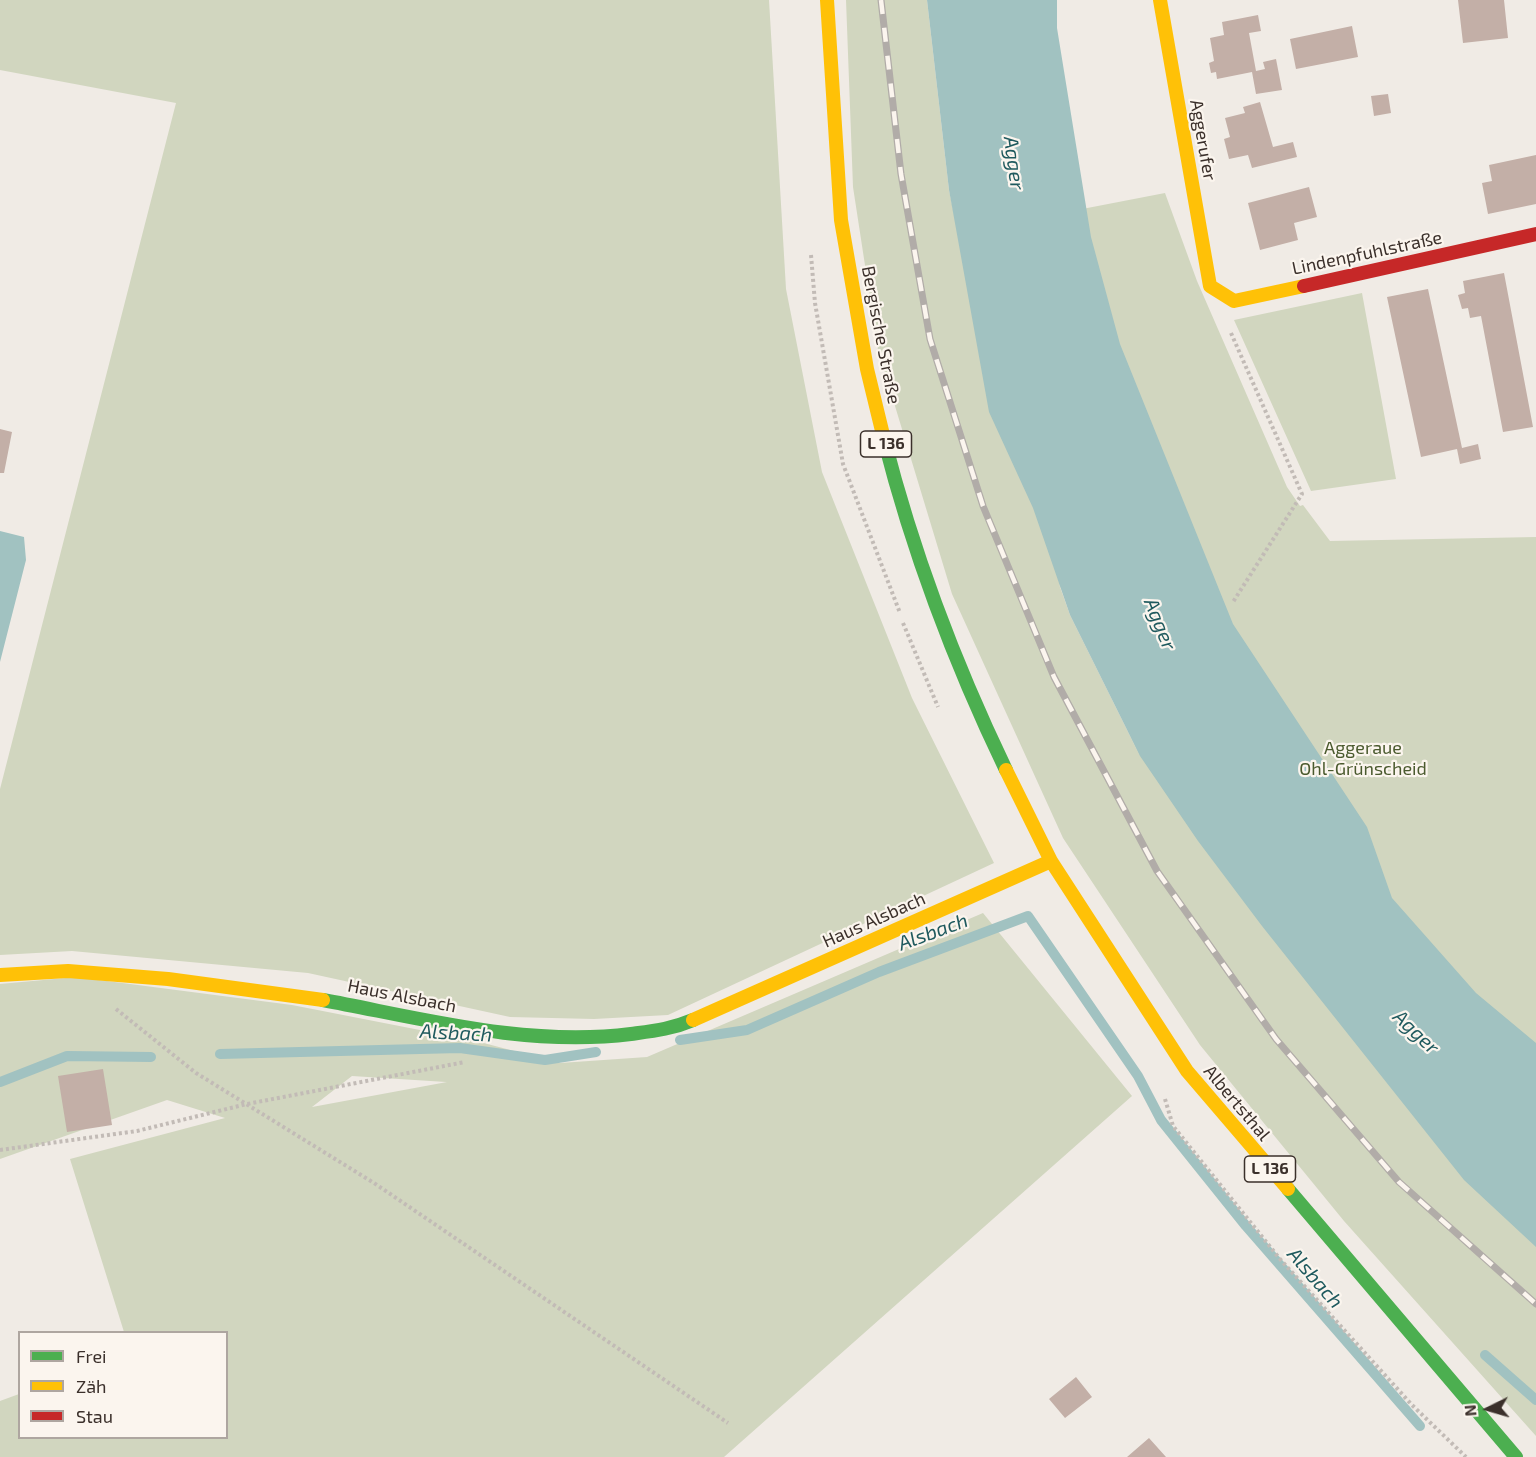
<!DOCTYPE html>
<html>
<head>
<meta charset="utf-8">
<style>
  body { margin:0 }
  #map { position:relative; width:1536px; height:1457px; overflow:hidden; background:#f0ebe5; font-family:"Exo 2",sans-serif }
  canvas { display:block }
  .legend { position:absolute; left:18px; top:1331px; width:210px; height:108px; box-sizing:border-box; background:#fbf5ee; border:2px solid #aea6a0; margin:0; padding:8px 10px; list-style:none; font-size:18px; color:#3b302b }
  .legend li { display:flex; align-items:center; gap:12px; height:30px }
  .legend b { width:30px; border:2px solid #aea6a0 }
  .north { position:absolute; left:1458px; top:1379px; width:60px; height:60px; -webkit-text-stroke:4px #fbf5ee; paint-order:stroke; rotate:265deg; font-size:16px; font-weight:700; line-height:24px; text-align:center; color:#3b302b }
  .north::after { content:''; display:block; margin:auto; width:21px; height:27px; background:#3b302b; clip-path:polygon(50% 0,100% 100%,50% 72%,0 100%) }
</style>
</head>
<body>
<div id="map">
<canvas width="1536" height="1457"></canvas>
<ul class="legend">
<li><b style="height:8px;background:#4caf50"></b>Frei</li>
<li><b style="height:8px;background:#ffc107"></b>Zäh</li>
<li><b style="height:8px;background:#c62828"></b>Stau</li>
</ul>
<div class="north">N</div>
</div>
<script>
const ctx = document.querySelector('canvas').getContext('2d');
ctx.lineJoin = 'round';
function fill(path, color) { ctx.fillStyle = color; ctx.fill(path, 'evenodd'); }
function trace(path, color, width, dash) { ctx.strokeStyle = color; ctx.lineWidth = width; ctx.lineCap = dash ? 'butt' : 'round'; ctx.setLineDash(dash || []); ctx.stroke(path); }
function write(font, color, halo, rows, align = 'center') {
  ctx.font = font + ' "Exo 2",sans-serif'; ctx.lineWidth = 4.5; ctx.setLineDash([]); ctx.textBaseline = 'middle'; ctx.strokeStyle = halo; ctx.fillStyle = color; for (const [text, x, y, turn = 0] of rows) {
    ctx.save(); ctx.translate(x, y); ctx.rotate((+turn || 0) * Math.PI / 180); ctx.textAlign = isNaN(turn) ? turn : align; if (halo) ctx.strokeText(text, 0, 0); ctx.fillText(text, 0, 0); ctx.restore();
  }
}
fill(new Path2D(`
  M0,0H769L786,289L822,472L912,698L994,863L668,1015L594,1019L510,1017L308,973L72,951L0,955V789L176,103L0,70Z
  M846,0H927L949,190L958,233L1165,193L1197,281L1287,487L1300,506L1303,505L1330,541L1536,537V1436L1344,1221L1200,1045L1063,838L952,594L878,350L853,187ZM1059,584L1140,756L1070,615Z
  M1362,293L1396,479L1311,491L1234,320Z
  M983,913L1132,1096L724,1457H0V1401L19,1394L20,1438H226V1332H124L70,1159L225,1118L167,1100L0,1159V984L76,977L292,1005L476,1041L560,1063L647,1057ZM352,1076L446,1082H447L312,1107Z`), '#d1d6bf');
fill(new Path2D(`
  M927,0H1057V28L1091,237L1120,344L1233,624L1367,827L1392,898L1476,993L1536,1043V1247L1464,1180L1262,926L1198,841L1140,756L1070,615L1033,508L989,412L949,190Z
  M0,531L24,537L26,560L0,662Z`), '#a1c2c1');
trace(new Path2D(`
  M680,1040L747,1030L879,972L1028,916L1138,1076L1161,1120L1246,1226L1420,1426
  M220,1054L460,1048L545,1060L596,1052
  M0,1082L67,1056L151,1057
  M1485,1355L1536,1400`), '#a1c2c1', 10);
fill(new Path2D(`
  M1458,0H1504L1508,38L1463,43Z
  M1258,15L1261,31L1249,33L1256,71L1265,69L1263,62L1276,59L1282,90L1256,94L1252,72L1217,79L1216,72L1211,73L1209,63L1214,61L1210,38L1224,35L1222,22Z
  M1352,26L1358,57L1296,69L1290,39Z
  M1388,94L1391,113L1374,116L1371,96Z
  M1260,102L1273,147L1293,142L1297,157L1252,168L1248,155L1229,159L1224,139L1230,137L1225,118L1245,113L1243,107Z
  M1536,155V204L1488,214L1482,183L1492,181L1489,165Z
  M1309,187L1317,217L1294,223L1298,240L1260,250L1248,203Z
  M1504,273L1533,427L1503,432L1481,316L1470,318L1468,308L1462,309L1458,295L1465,293L1463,281Z
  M1428,289L1462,448L1478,444L1481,459L1460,464L1457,449L1421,457L1387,297Z
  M0,429L12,432L4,473H0Z
  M103,1069L112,1125L67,1132L58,1076Z
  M1076,1377L1092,1397L1065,1418L1049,1399Z
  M1149,1438L1166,1457H1127Z`), '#c3afa7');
trace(new Path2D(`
  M811,255L815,303L843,464L900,613
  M1231,333L1302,494L1233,602
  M903,623L938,707
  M116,1009L196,1073L374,1183L728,1423
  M1165,1099L1173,1126L1280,1259L1412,1405L1466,1457
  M0,1150L137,1131L247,1104L465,1062`), '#c2bbb6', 4, [3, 3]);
trace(new Path2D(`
  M884,439C913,553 955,664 1006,770
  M323,1000C425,1019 527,1047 631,1034C653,1031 672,1029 693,1020
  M1288,1189L1516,1457`), '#4caf50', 14);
trace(new Path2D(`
  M827,0L841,220L867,369L884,439
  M1160,0L1210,286L1234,301L1304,286
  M1006,770L1051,861L1187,1071L1288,1189
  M0,975L68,971L168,979L323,1000
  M693,1020L1051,861`), '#ffc107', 14);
trace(new Path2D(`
  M1304,286L1536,234`), '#c62828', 14);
const rail = new Path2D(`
  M881,0L901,174L930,339L983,506L1054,677L1157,871L1276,1039L1399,1182L1536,1304`);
trace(rail, '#b1aca8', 7);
trace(rail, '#fbf5ee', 4.5, [14]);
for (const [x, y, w] of [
  [886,444,51],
  [1270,1169,51]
]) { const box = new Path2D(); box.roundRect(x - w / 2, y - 13, w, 26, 4.5); ctx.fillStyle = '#fbf5ee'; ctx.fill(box); trace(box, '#3b302b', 1.5); }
write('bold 16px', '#3b302b', null, [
  ["L 136",886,444],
  ["L 136",1270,1169]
]);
write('18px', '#3b302b', '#fbf5ee', [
  ["Aggerufer",1203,140,80],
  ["Lindenpfuhlstraße",1367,253,-12],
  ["Bergische Straße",881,335,79],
  ["Haus Alsbach",874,920,-24],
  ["Haus Alsbach",402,996,11],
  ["Albertsthal",1237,1103,50]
]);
write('18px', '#4a5a2e', '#fbf5ee', [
  ["Aggeraue",1363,748],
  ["Ohl-Grünscheid",1363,769]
]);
write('italic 20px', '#1f5a5e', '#fbf5ee', [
  ["Agger",1014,163,82],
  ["Agger",1160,624,68],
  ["Alsbach",933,932,-20],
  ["Agger",1416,1032,43],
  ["Alsbach",456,1033,3],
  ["Alsbach",1315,1278,49]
]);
</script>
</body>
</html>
